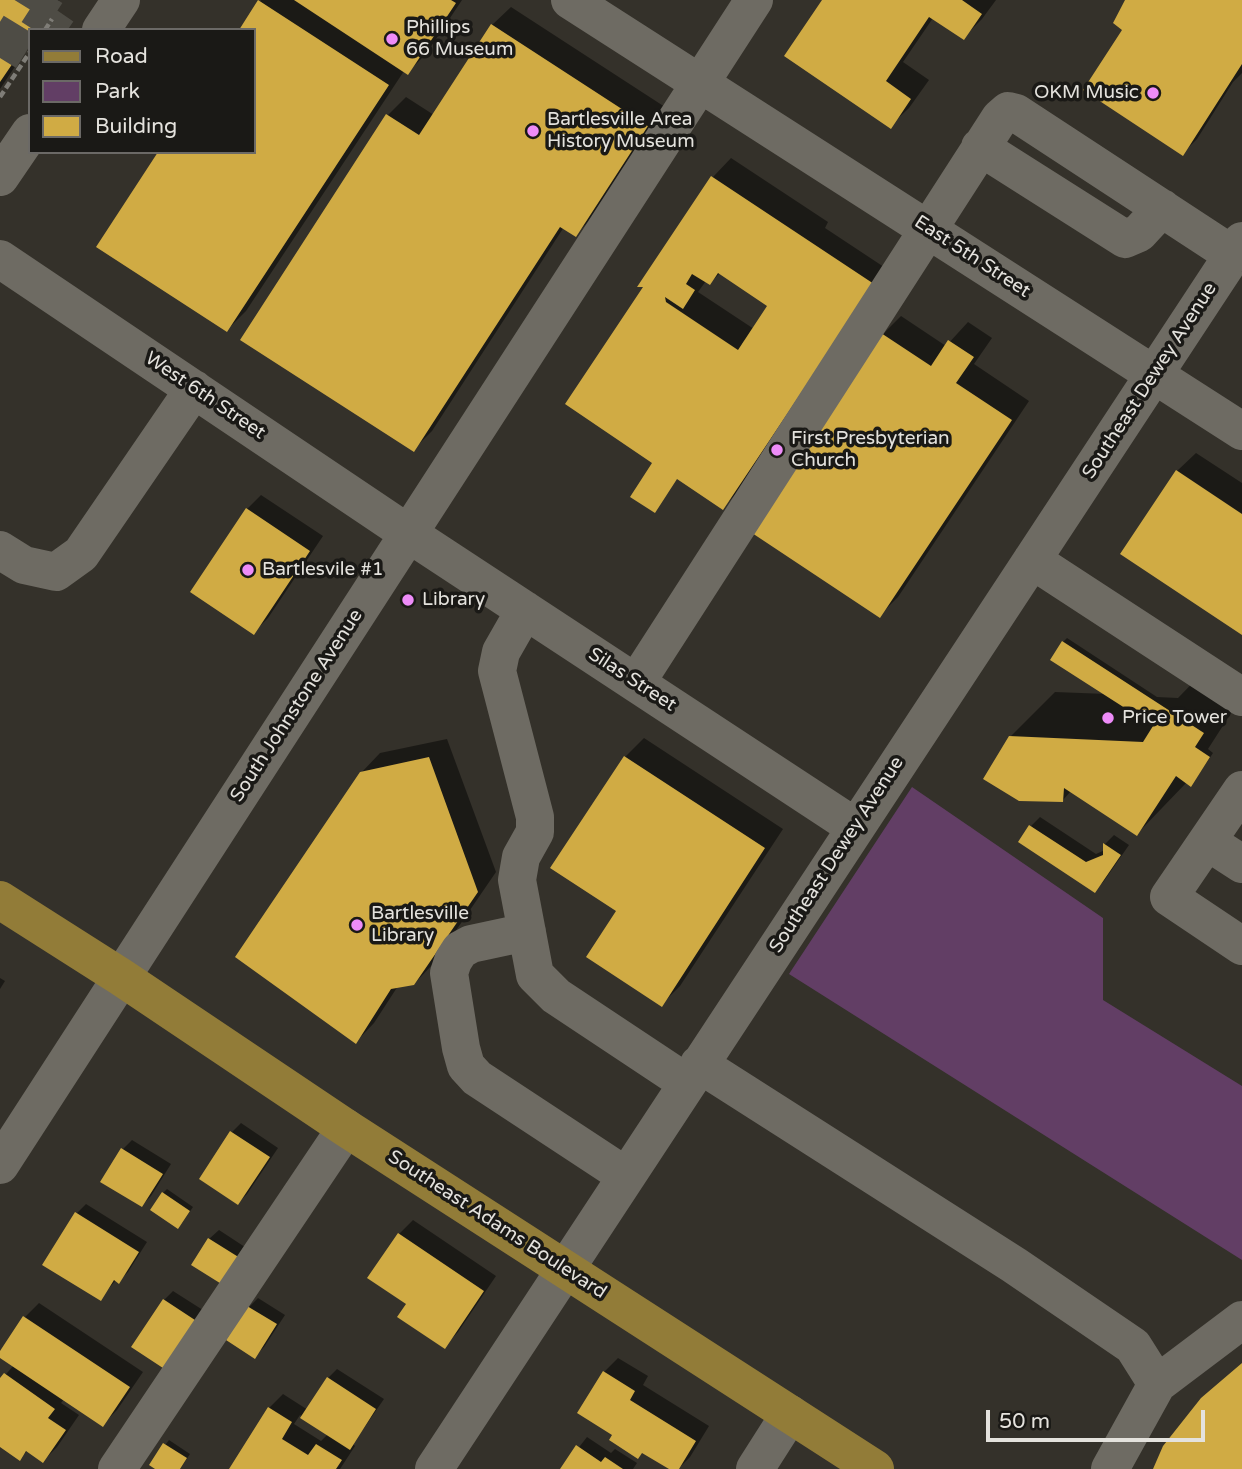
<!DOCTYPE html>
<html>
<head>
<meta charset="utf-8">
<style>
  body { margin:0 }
  #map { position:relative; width:1242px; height:1469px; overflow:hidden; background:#34312a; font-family:"Varela Round",sans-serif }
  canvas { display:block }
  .legend { position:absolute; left:28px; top:28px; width:228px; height:126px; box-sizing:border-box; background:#1a1916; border:2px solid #6b6966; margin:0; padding:9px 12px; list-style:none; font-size:21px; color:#e4e2dd }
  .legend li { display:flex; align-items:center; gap:14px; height:35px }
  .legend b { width:35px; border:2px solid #6b6966 }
  .scale { position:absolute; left:986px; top:1410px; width:219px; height:32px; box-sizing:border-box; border:4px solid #e4e2dd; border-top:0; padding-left:9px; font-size:21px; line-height:24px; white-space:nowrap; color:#e4e2dd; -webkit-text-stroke:5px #1a1916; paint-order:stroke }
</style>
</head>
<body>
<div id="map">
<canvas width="1242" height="1469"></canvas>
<ul class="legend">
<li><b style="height:9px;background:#927c38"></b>Road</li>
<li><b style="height:19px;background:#623e65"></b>Park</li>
<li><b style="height:19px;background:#d0ab44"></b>Building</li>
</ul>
<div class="scale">50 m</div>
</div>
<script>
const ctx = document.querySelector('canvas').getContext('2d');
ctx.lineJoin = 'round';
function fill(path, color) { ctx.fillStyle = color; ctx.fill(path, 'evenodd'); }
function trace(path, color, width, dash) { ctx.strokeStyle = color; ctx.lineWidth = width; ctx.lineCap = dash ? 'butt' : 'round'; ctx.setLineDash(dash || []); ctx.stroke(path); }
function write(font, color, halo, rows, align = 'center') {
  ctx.font = font + ' "Varela Round",sans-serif'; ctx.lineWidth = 7; ctx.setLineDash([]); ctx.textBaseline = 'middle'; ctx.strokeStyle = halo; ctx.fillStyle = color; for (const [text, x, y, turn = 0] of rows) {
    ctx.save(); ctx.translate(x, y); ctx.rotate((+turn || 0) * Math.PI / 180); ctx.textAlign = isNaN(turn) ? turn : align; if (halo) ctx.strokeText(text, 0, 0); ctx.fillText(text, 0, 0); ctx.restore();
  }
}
fill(new Path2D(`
  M912,787L1103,918V1000L1242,1086V1260L789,974Z`), '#623e65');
fill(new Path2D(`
  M0,0H59L39,30H30V44L0,89Z
  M261,0H462L426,54L407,73L404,71L246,311L227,330L254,152V30H241Z
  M824,0H996L982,19L963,38L933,18L903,62L929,80L909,108L890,126Z
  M1127,0H1242V73L1233,82L1197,139L1183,153L1124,31Z
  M511,7L665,107L594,216L575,235L564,227L432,431L413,450L387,116L406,97L434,115L492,25Z
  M731,158L828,222L825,228L887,269L741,489L723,507L654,464L647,285H641L713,177ZM720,273L770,305L754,329L698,292L706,281L710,283ZM744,341L781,370L742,344Z
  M901,316L946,346L968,322L992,338L974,364L1029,401L898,597L880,615L883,334Z
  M1196,453L1242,483V633L1177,471Z
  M261,495L323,536L268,618L254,632L247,509Z
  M1067,638L1157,697L1178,698L1211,664L1242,696L1208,749L1213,753L1195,780L1187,782L1137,834L1071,791L1063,800L1010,737L1055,692L1107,694L1063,642Z
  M644,738L783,829L680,986L661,1005L625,757Z
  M447,739L496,872L433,964L414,984L398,986L374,1023L356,1042L361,773L380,753Z
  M1040,817L1096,854L1105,850V844L1114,835L1129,845L1104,881L1095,891L1031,826Z
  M0,978L5,981L0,989Z
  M241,1123L278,1148L247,1194L238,1203L232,1132Z
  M132,1140L171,1164L151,1196L142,1205L123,1149Z
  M167,1189L193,1207L182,1223L163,1193Z
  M86,1204L147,1242L128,1272L119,1281L116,1280L100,1299L77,1213Z
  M413,1220L496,1276L458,1332L444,1347L408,1303L399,1234Z
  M219,1230L248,1249L232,1273L209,1239Z
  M173,1291L206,1312L175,1358L164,1300Z
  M258,1298L285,1315L264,1347L255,1356L249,1307Z
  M39,1303L143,1372L117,1410L103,1424L64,1399L61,1403L79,1415L57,1447L43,1461L28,1450L20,1458L0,1445V1381L14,1365L0,1354L25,1317Z
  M618,1358L648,1376L643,1385L709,1426L690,1457L678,1469H672L614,1434L604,1372Z
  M337,1369L384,1399L353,1444L355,1446L340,1469H231L269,1408L283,1394L308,1410L328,1378ZM300,1415L328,1434L321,1441L294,1424Z
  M587,1437L611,1453L615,1449L637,1463L633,1469H562Z
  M169,1440L190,1454L180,1469H158L151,1464Z`), '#0007');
fill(new Path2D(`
  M0,0H55L35,30H30V38L0,82Z
  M258,0L389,85L227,332L96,247L158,152H254V30H239Z
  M294,0H451L456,3L408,75Z
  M822,0H962L982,14L964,40L929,17L886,81L911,99L891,129L784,56Z
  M1125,0H1242V64L1183,156L1083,90L1122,30L1113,23Z
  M491,24L648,126L576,237L560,227L414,452L240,340L386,114L419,135Z
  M711,176L874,284L723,510L677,479L655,513L630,497L652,463L565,404L643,287H637ZM718,273L767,306L738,350L666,302L665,297L683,309L695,290L686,284L692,274L710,285Z
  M881,333L931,366L948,340L974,357L956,383L1012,420L880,618L749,531Z
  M1176,470L1242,514V635L1120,554Z
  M246,508L310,551L254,635L190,592Z
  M1062,641L1204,733L1195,747L1210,757L1191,787L1176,776L1137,836L1064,788L1063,802L1019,801L983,779L1009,736L1143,742L1153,726L1050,660Z
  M624,756L765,848L662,1007L586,957L616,911L550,868Z
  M429,757L478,892L414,985L391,989L356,1044L235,957L360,772Z
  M1029,825L1086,862L1103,855V843L1121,855L1095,893L1018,842Z
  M230,1131L270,1157L238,1205L199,1179Z
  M121,1148L163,1174L142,1207L100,1182Z
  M162,1192L190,1211L178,1229L150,1210Z
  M75,1212L139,1252L119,1284L114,1280L101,1301L42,1265Z
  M398,1233L484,1291L445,1349L397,1317L406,1304L367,1278Z
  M208,1238L240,1258L223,1285L191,1265Z
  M163,1299L198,1322L166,1370L131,1347Z
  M247,1306L277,1324L255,1359L226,1340Z
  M23,1316L130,1387L103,1427L0,1358V1351Z
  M1242,1363V1469H1153L1163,1446L1201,1398Z
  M603,1371L635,1391L630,1400L696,1441L679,1469H669L642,1453L638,1459L609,1440L612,1435L577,1413Z
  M4,1373L55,1409L48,1418L66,1430L43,1463L26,1451L20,1461L0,1447V1378Z
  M327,1377L376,1409L350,1450L300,1418Z
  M268,1407L292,1422L282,1439L308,1455L316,1444L342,1460L336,1469H229Z
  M163,1443L187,1458L180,1469H155L149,1465Z
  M576,1445L601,1462L605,1457L623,1469H560Z`), '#d0ab44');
trace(new Path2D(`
  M0,58L32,6L52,19L65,0`), '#4e4c45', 38, [38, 19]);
trace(new Path2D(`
  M45,30L52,19
  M0,97L30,52`), '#7f7d77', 4.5, [7, 3.5]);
trace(new Path2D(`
  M570,0L1242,431
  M101,30L121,0
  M980,147L1125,239L1139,233L1162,208
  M0,177L30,133
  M0,259L409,534L855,827
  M0,550L24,565L56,572L81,554L194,389
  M1032,560L1242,697
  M525,610L501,652L497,671L535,817V832L521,857L517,880L535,975L556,996L687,1083
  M636,683L1000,118L1008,111L1016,113L1233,255
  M1242,790L1169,897L1242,946
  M1208,842L1242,864
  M527,932L471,944L460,950L453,961L449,973L461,1048L466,1066L477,1078L626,1176
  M699,1064L1014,1265L1133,1346L1157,1384
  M0,1165L754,0
  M117,1469L346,1128
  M434,1469L1242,241
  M755,1469L790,1414
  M1110,1469L1157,1384L1242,1320`), '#6e6b63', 38);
trace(new Path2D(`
  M0,900L121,977L346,1128L875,1469`), '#927c38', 38);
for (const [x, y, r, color] of [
  [392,39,7,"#ee8cf8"],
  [1153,93,7,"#ee8cf8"],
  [533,131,7,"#ee8cf8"],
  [777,450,7,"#ee8cf8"],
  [248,570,7,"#ee8cf8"],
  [408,600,7,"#ee8cf8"],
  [1108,718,7,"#ee8cf8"],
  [357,925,7,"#ee8cf8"]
]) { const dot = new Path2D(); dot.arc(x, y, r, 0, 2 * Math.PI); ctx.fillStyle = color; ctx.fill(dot); trace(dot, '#1a1916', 2.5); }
write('19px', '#e4e2dd', '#1a1916', [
  ["Phillips",406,28],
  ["66 Museum",406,50],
  ["OKM Music",1139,93,"right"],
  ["Bartlesville Area",547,120],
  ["History Museum",547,142],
  ["First Presbyterian",791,439],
  ["Church",791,461],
  ["Bartlesvile #1",262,570],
  ["Library",422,600],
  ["Price Tower",1122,718],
  ["Bartlesville",371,914],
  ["Library",371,936]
], 'left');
write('19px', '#e4e2dd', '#1a1916', [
  ["East 5th Street",972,257,33],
  ["Southeast Dewey Avenue",1150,381,-57],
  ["West 6th Street",205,396,34],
  ["Silas Street",632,680,33],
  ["South Johnstone Avenue",297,706,-57],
  ["Southeast Dewey Avenue",837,855,-57],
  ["Southeast Adams Boulevard",497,1225,33]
]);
</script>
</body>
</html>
